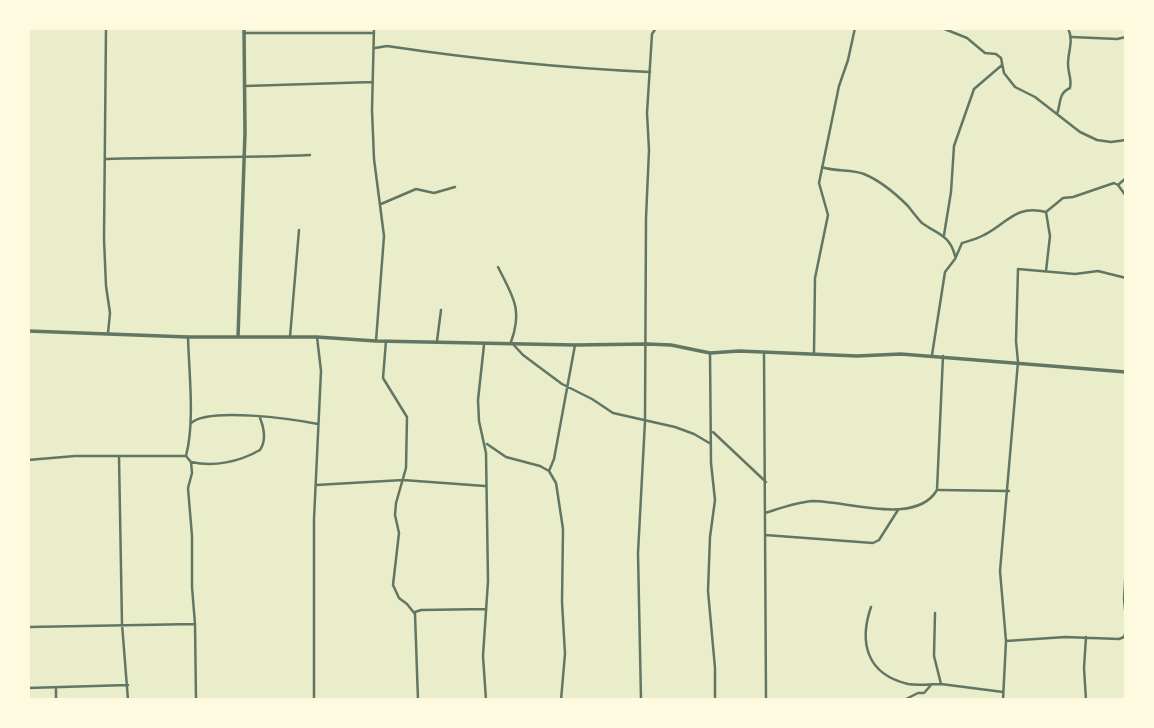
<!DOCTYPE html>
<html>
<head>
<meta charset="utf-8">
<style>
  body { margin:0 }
  #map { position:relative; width:1154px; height:728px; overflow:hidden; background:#e9edc9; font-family:"Playfair Display",serif }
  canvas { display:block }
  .frame { position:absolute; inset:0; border:30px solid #fefae0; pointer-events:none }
</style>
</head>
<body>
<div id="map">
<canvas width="1154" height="728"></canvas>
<div class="frame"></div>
</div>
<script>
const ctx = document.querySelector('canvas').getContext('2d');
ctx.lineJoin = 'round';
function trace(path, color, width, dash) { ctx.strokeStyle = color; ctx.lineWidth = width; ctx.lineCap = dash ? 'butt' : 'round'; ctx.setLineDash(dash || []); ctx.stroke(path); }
trace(new Path2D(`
  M106,28L104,239L106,286L110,313L108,333
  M374,28L372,110L374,159L384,236L376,341
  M942,28L967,38L985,53L996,54L1001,58L1004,73L1015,87L1035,97L1080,132L1097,140L1111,142L1126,140
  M244,33H373
  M1072,37L1117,39L1126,37
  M375,48L387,46C474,59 561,68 650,72
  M245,86L373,82
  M1057,114C1061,104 1058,93 1070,88C1072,78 1068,74 1068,64C1068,51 1074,41 1068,28
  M106,159C174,157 242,158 310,155
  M822,167C836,172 851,169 864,174C881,181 896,194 908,206C912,211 917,218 922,223C937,234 950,235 955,256
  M1118,185L1126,196
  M381,204L416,189L434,193L455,187
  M1046,212L1063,198L1073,197L1114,183L1118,185L1126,178
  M1046,212L1050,236L1046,271
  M944,235L951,192L954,146L974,89L1002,65
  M498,267C513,297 523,309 511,342L523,355L562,384L592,399L613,413L675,427L694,434L711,444
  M188,337C189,374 195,421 186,456L191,462L192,473L188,488L192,536V587L195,624L196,700
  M290,337L299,230
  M386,341L383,378L407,417L406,468L396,503L395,515L399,533L393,585L399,598L407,604L415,614L418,700
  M437,341L441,310
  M484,345L478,400L479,421L486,453L488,581L483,656L486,700
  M710,353L711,463L715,500L710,537L708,591L715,668V700
  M764,353L766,700
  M814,353L815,278L828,215L819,183L839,86L848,60L855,28
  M932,355L945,272L955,259L962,243C969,241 977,239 984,235C1007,224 1015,204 1046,212
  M191,423C209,407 293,419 318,424
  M713,432L766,482
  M487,444L506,457L540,466L549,471L556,483L563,529L562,602L565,654L561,700
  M119,457L122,624L128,700
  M28,460L75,456H186
  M191,462C214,467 239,462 260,450C266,441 264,428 260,418
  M549,471L554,459L575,345
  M316,485L403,480L485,486
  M939,490L1009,491
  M765,513C781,508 797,502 813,501C847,501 916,526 937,490L943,356
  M765,535L873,543L879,540L898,510
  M1126,566L1124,599L1126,619
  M871,607C859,642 866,674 908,684C918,686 930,684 941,684
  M935,613L934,656L941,684L1003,692
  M415,614V612L421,610L486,609
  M28,627L195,624
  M1006,641L1065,637L1119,639L1124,637L1126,631
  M28,688L128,685
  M56,688V700
  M314,700V519L321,371L317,337
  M641,700L638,553L645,421L646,218L649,150L647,113L652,34L656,28
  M904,700L918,693H924L932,684
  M1003,700L1006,641L1000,571L1018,362L1016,341L1018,269L1075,274L1098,271L1126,278
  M1086,700L1084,668L1086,637`), '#617663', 2.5);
trace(new Path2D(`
  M28,331L188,337H317L376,341L575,345L647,344L671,345L710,353L739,351L857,356L901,354L1126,372
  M238,337L245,133L244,28`), '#617663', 3.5);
</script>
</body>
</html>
